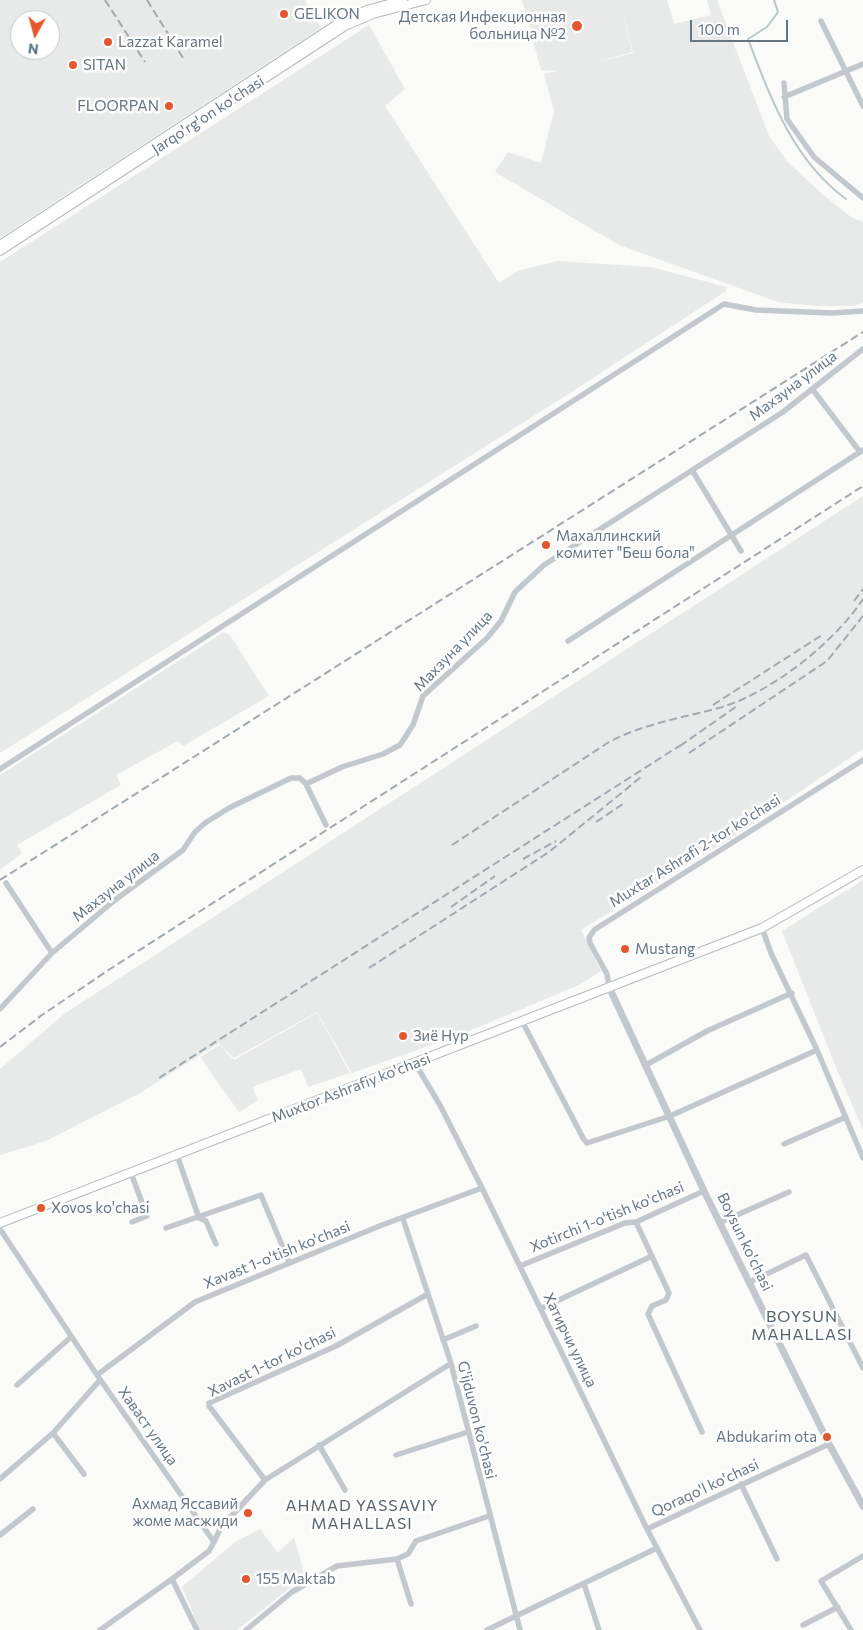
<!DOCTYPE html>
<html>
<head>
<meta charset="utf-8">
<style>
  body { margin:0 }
  #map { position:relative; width:863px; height:1630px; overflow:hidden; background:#fafaf8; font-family:Commissioner,sans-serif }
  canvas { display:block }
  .north { position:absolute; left:10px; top:10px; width:50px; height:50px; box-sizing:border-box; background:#fff; border:1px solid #c1c8cd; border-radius:50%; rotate:187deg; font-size:14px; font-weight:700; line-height:20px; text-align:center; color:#657683 }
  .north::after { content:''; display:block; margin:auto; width:18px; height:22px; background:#e4572e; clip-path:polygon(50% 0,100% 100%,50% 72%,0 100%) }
  .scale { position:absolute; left:690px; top:20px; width:98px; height:22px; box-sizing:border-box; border:2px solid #657683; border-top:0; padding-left:6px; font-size:15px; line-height:18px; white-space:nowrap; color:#657683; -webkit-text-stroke:4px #fff; paint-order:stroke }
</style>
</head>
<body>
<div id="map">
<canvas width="863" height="1630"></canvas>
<div class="north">N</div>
<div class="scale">100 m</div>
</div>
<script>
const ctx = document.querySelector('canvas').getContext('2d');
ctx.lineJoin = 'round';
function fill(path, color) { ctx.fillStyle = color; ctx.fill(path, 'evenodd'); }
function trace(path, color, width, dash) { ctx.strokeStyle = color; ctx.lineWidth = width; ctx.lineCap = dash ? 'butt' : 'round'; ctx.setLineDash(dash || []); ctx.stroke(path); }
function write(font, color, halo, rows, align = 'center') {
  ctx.font = font + ' Commissioner,sans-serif'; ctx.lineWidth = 5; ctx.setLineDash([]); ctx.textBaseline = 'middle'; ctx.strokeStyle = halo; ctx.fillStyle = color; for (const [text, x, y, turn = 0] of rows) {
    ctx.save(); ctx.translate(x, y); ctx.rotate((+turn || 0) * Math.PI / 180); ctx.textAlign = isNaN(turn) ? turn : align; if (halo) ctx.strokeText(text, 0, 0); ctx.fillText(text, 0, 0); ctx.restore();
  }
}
fill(new Path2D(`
  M0,0H305L321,28L0,238ZM20,20H50V50H20Z
  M522,0H620L632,52L592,63L633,53L620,0H667L674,24L711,15L707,0H717L769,136L787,161L821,193L851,217L863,222V303L853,306H816L778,302L619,245L495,172L508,152L541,163L554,111L544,74L557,71L541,70Z
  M369,25L405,89L385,106L499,283L518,271L557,261L651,267L727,287L726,291L570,393L0,753V262Z
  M863,496V749L731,838L581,930L601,971L581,984L460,1035L352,1073L317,1012L234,1058L219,1043L140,1093L46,1141L0,1155V1069L64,1014Z
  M224,632L230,635L269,696L183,746L178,741L116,775L121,785L17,845L22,853L0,870V775Z
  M863,880V1130L835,1065L782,931Z
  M317,1013L350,1073L308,1087L301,1069L252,1087L258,1100L239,1112L200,1057L220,1045L234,1060Z
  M260,1529L278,1553L294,1537L305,1576L237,1630H200L182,1587L235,1542Z`), '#e8e9e9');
trace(new Path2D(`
  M774,0L778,12L767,27L748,39C771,99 793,160 846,199`), '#bbc7cb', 2);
const secondary = new Path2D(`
  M0,245L342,21L367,10L403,0
  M0,251L345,26L373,14L426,0
  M0,1223L762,928L863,870`);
trace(secondary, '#b3babf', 10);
trace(new Path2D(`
  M821,21L863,106
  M784,83L787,119L814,157L863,198
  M784,97L863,64
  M813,390L860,452
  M692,470L741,551
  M568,641L863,450
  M0,769L724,304L756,310L831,313L863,311
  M306,784L326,825
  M6,883L52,953
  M762,928L771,953L817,1050L863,1158
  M609,987L607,974L590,943L589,938L594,930L863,760
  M0,1009L52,953L115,900L183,850L195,832L205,823L229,808L291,778H300L306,784L342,767L383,754L400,745L413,725L423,696L487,638L501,621L515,592L544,565L783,412L863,349
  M522,1021L583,1138L587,1143L670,1116L817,1050
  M415,1063L441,1107L482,1188L647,1529L700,1630
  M646,1065L707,1031L792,993
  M784,1144L846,1117
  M177,1155L199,1218L206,1221L216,1244
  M131,1173L147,1216L132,1222
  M403,1219L450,1360L520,1630
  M636,1222L669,1293L666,1300L652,1306L648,1314L702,1432
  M721,1222L789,1192
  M166,1228L261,1195L289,1262
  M0,1229L97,1375L214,1542L209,1551L172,1579L197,1630
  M520,1266L625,1223L636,1222L704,1191
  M750,1282L806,1255L863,1368
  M542,1308L652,1256
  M443,1340L476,1326
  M97,1375L195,1302L382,1225L482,1188
  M17,1385L71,1337
  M53,1433L84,1474
  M319,1445L345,1490
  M396,1455L468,1432
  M0,1479L53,1433L100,1380
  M265,1480L209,1406V1403L336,1346L428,1294
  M741,1484L777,1559
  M647,1529L829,1444
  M0,1535L33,1509
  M214,1542L221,1527L265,1480L450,1364
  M397,1559L411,1604
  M584,1584L599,1630
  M803,1625L838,1607
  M100,1630L172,1579
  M246,1630L292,1592L337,1566L397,1559L408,1554L416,1541L489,1516
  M487,1630L657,1548
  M851,1630L821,1581L863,1556`), '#c3c8cc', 5.5);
trace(new Path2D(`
  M609,987L704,1191L829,1444L863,1506`), '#c3c8cc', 7);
trace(secondary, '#fff', 8);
trace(new Path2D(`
  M105,0L145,62
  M147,0L185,61
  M854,601L863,589
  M713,705L822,635
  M680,746L737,706
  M689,753L827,661L863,616
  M596,822L623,804
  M452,845L609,742C645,723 683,718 722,707C772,692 835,642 863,599
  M523,859L556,841
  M0,880L863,332
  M451,907L495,876
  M369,968L549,852L641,777
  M0,1047L42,1015L110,969L863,486
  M159,1078L684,743`), '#a2aab0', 2, [8, 4]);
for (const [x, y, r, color] of [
  [284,14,5,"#e4572e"],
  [577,26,6,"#e4572e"],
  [108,42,5,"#e4572e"],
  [73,65,5,"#e4572e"],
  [169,106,5,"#e4572e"],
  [546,545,5,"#e4572e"],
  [625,949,5,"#e4572e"],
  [403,1036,5,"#e4572e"],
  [41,1208,5,"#e4572e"],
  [827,1437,5,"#e4572e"],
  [248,1513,5,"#e4572e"],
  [246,1579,5,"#e4572e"]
]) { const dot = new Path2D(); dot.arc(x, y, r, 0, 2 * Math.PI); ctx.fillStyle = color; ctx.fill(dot); trace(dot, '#fff', 2); }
write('15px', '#657683', '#fff', [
  ["GELIKON",294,14],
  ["Детская Инфекционная",566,17,"right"],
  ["больница №2",566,34,"right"],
  ["Lazzat Karamel",118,42],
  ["SITAN",83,65],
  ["FLOORPAN",159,106,"right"],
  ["Махаллинский",556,536],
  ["комитет \"Беш бола\"",556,553],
  ["Mustang",635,949],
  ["Зиё Нур",413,1036],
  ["Xovos ko'chasi",51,1208],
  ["Abdukarim ota",817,1437,"right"],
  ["Ахмад Яссавий",238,1504,"right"],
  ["жоме масжиди",238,1521,"right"],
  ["155 Maktab",256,1579]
], 'left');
write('15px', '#657683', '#fff', [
  ["Jarqo'rg'on ko'chasi",208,115,-33],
  ["Махзуна улица",793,386,-37],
  ["Махзуна улица",453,651,-46],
  ["Muxtar Ashrafi 2-tor ko'chasi",695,851,-32],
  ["Махзуна улица",116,886,-38],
  ["Muxtor Ashrafiy ko'chasi",351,1088,-21],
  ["Xotirchi 1-o'tish ko'chasi",607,1217,-22],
  ["Boysun ko'chasi",745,1242,64],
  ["Xavast 1-o'tish ko'chasi",277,1255,-22],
  ["Хатирчи улица",570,1340,64],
  ["Xavast 1-tor ko'chasi",272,1362,-26],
  ["G'ijduvon ko'chasi",477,1420,76],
  ["Хаваст улица",148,1426,55],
  ["Qoraqo'l ko'chasi",705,1488,-25]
]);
ctx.letterSpacing = '1px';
write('16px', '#57646e', '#fff', [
  ["BOYSUN",802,1317],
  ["MAHALLASI",802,1335],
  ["AHMAD YASSAVIY",362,1506],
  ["MAHALLASI",362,1524]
]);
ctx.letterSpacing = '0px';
</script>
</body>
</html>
